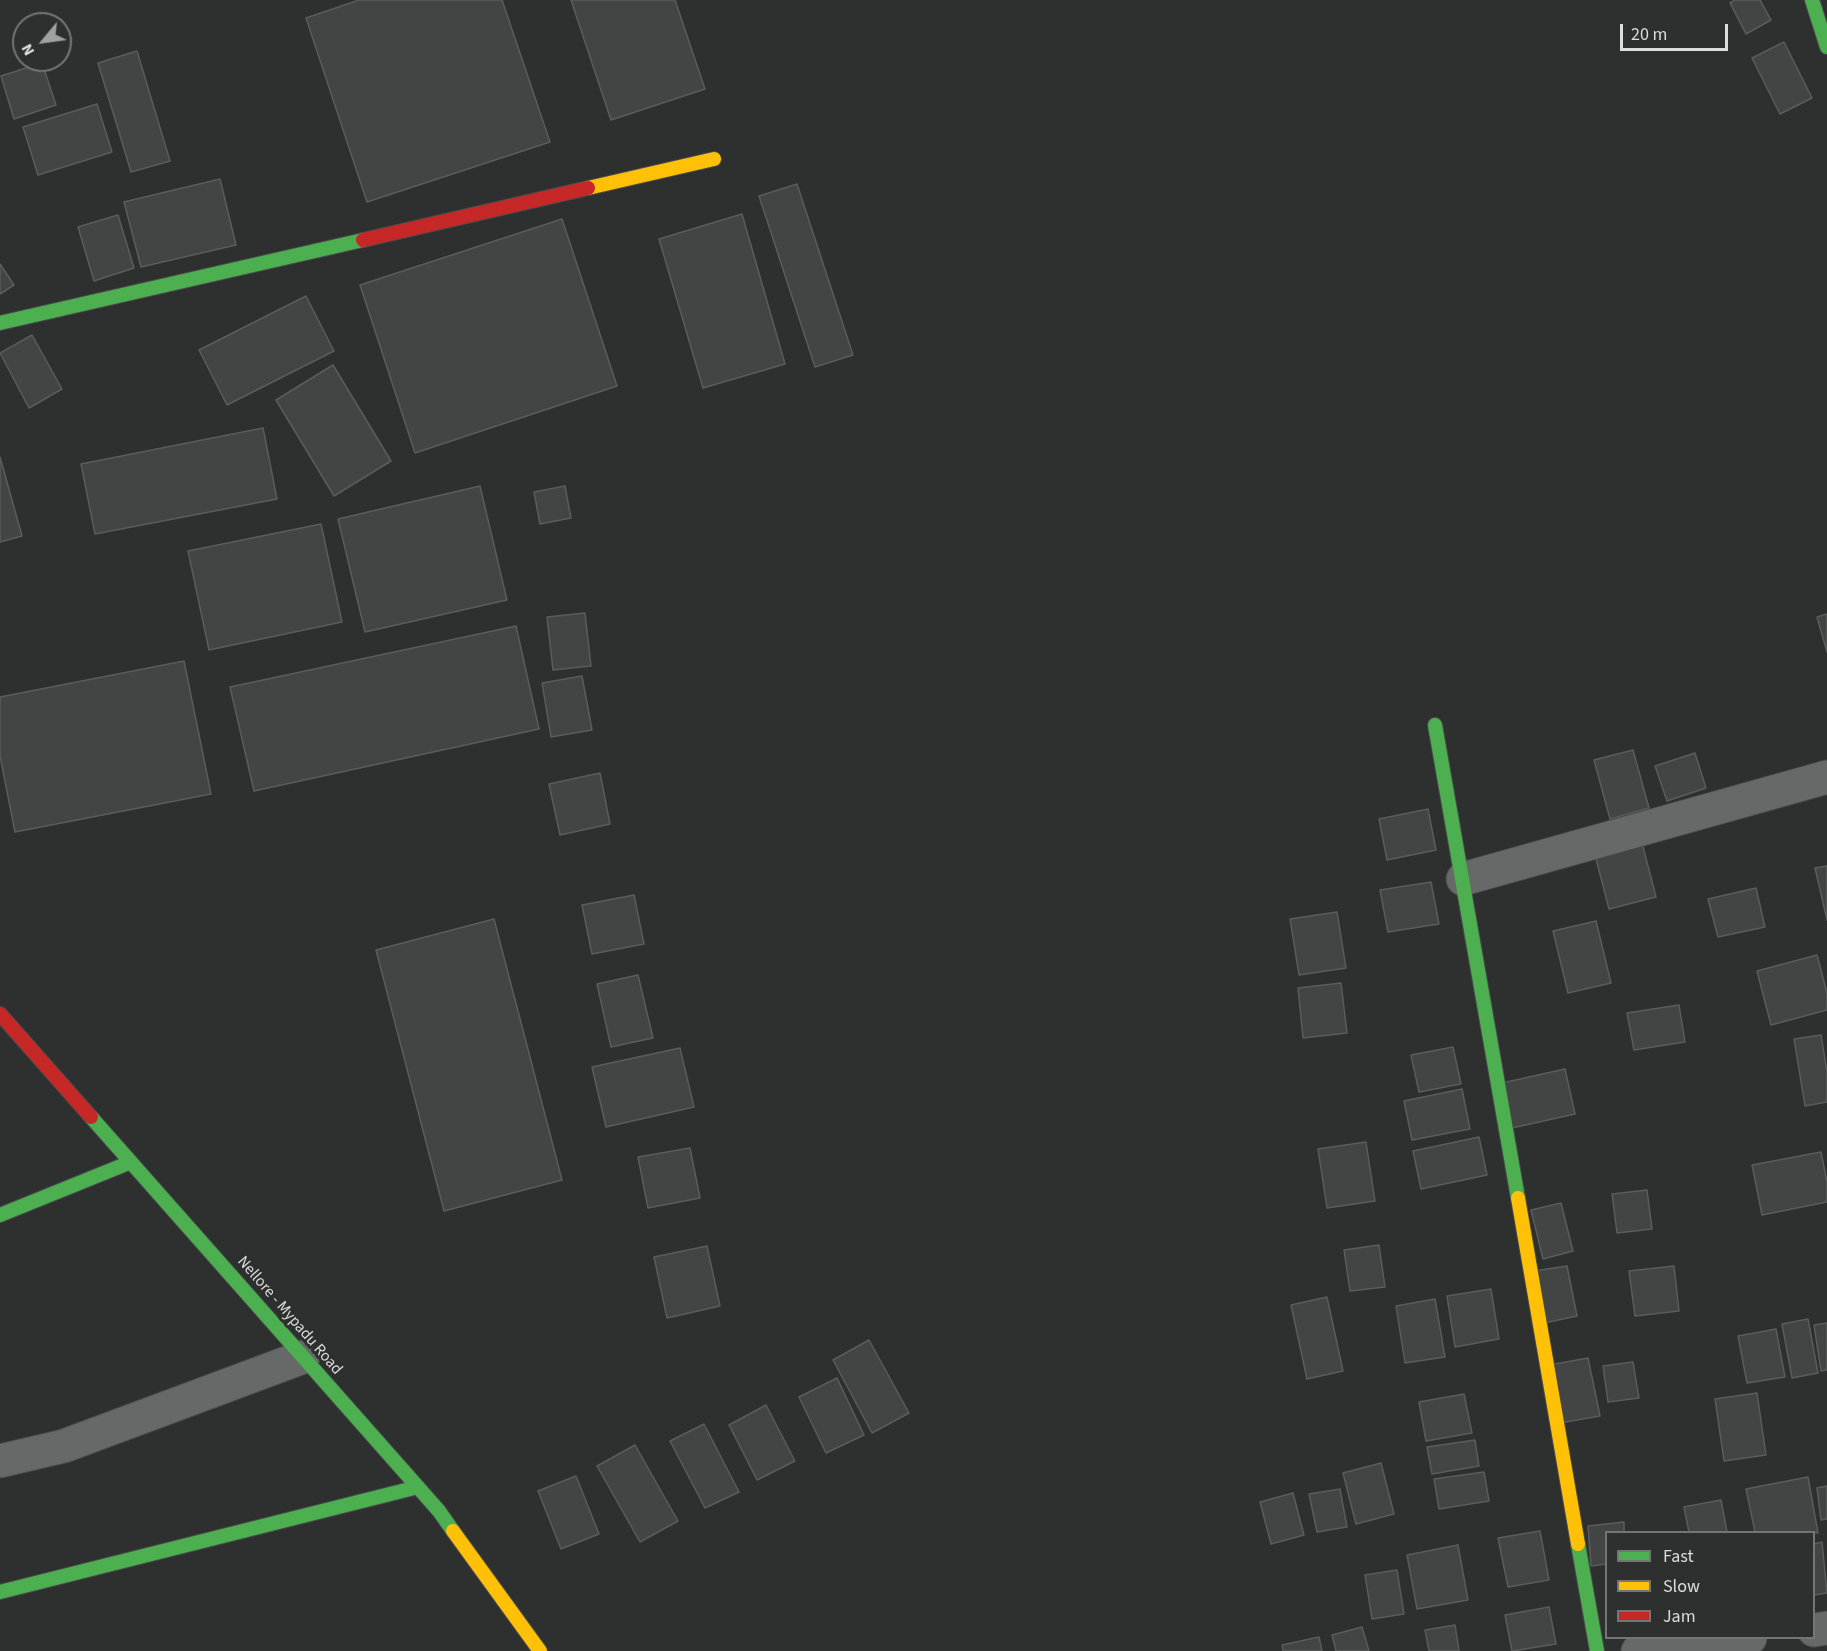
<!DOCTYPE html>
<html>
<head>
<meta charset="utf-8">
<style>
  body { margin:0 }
  #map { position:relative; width:1827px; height:1651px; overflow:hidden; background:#2e2f2f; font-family:"Source Sans 3",sans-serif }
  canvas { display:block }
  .legend { position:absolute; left:1605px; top:1531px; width:210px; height:108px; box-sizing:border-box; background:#2d302f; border:2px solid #737675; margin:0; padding:8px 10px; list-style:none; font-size:18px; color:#dcdede }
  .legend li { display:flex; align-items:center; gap:12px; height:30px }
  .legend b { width:30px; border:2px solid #737675 }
  .north { position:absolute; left:12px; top:12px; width:60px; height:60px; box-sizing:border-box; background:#2d302f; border:2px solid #737675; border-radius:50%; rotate:241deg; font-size:16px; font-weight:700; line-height:24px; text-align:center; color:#dcdede }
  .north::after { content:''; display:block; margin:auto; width:21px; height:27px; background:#9fa1a1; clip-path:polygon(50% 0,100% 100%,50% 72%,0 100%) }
  .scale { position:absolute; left:1620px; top:24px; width:108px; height:27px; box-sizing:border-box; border:3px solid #dcdede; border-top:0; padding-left:8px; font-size:18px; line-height:21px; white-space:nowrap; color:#dcdede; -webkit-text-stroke:4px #2d302f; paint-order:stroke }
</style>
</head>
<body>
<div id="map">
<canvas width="1827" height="1651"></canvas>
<ul class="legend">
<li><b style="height:8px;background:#4caf50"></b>Fast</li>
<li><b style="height:8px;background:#ffc107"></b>Slow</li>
<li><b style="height:8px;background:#c62828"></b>Jam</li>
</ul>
<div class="north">N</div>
<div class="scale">20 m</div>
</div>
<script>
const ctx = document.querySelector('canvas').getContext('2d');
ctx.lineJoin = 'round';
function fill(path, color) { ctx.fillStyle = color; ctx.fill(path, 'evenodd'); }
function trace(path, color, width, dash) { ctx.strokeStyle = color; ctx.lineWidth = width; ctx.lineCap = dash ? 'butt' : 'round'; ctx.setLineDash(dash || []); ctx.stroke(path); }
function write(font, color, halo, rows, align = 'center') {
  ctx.font = font + ' "Source Sans 3",sans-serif'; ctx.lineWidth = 6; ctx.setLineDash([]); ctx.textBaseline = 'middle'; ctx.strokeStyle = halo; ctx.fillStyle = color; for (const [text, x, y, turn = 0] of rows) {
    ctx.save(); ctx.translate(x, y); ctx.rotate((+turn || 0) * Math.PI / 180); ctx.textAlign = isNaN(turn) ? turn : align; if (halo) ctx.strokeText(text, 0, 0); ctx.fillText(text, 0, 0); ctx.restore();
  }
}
const building = new Path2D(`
  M359,0H502L550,142L367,202L306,18Z
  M571,0H675L705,89L611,120Z
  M1735,0H1760L1771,20L1746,34L1730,3Z
  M1784,42L1812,98L1780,114L1752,58Z
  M137,51L170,161L131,172L98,63Z
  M42,63L56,105L14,119L1,76Z
  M97,104L112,152L38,175L23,127Z
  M220,179L236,245L141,267L124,202Z
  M797,184L853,355L815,367L759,196Z
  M742,214L785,364L703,388L659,239Z
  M118,215L134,268L94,281L78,227Z
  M562,219L617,386L415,453L360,285Z
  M0,264L14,285L0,294Z
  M306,296L334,351L227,405L199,350Z
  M32,335L62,389L29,408L0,353Z
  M333,365L391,461L334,496L276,400Z
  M263,428L277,499L95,534L81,464Z
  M0,457L22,536L0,542Z
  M480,486L507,600L365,632L338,519Z
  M565,486L571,518L540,524L534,492Z
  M321,524L342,622L209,650L188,551Z
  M585,613L591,666L553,670L547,617Z
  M1827,614V652L1817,617Z
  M516,626L539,729L254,791L230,687Z
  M184,661L211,794L15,832L0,756V697Z
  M582,676L592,730L551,737L542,683Z
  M1633,750L1649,808L1610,819L1594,760Z
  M1695,753L1706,788L1667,801L1655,766Z
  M600,773L610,824L560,835L549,784Z
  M1428,809L1436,850L1387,860L1379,819Z
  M1641,839L1656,897L1609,909L1594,851Z
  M1827,866V920L1815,868Z
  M1431,882L1439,924L1388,932L1380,890Z
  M1756,888L1765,927L1718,937L1708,899Z
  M634,895L644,944L592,954L582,905Z
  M1337,912L1346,968L1299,975L1290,919Z
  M494,919L562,1180L444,1211L376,950Z
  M1596,921L1611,983L1568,993L1553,931Z
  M1817,955L1827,993V1010L1771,1025L1757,971Z
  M638,975L653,1038L611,1047L597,984Z
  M1341,983L1347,1033L1303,1038L1298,988Z
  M1679,1005L1685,1042L1634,1050L1627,1013Z
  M1821,1035L1827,1072V1102L1805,1106L1794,1039Z
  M1453,1047L1461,1084L1419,1092L1411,1055Z
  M680,1048L694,1107L606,1127L592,1067Z
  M1565,1069L1575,1114L1512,1128L1502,1083Z
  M1462,1089L1470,1129L1412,1140L1404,1101Z
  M1479,1137L1487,1175L1421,1189L1413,1151Z
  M1366,1142L1375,1201L1327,1208L1318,1149Z
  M690,1148L700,1198L648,1208L638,1157Z
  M1821,1152L1827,1182V1202L1762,1215L1752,1165Z
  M1647,1190L1652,1229L1617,1233L1612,1194Z
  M1561,1203L1573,1251L1543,1259L1531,1210Z
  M1379,1245L1385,1287L1350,1291L1344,1250Z
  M707,1246L720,1306L667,1318L654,1257Z
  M1567,1266L1577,1316L1544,1323L1534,1271Z
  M1674,1266L1679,1311L1635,1316L1629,1271Z
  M1491,1289L1499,1339L1455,1347L1447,1296Z
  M1327,1297L1343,1371L1307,1379L1291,1305Z
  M1435,1299L1445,1357L1405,1363L1396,1306Z
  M1808,1319L1818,1373L1792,1378L1782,1324Z
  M1827,1323V1370L1821,1371L1814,1325Z
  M1776,1329L1785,1377L1747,1383L1738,1336Z
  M869,1340L909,1413L872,1433L833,1360Z
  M1588,1358L1600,1416L1560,1423L1549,1365Z
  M1633,1362L1639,1398L1608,1402L1603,1366Z
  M837,1378L864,1435L826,1453L799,1397Z
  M1757,1393L1766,1455L1724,1461L1715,1399Z
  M1464,1394L1472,1433L1426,1441L1419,1402Z
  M766,1405L795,1461L757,1480L729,1425Z
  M704,1424L739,1492L705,1508L670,1441Z
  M1475,1440L1479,1466L1432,1474L1427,1447Z
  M635,1445L678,1521L640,1542L597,1466Z
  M1381,1463L1394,1514L1356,1524L1343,1473Z
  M1484,1472L1489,1501L1439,1509L1434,1479Z
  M576,1476L599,1534L561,1549L538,1491Z
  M1808,1477L1818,1533L1755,1532L1746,1489Z
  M1827,1486V1519L1821,1520L1817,1488Z
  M1340,1489L1347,1527L1317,1532L1309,1494Z
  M1293,1493L1304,1535L1271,1544L1260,1502Z
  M1721,1500L1727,1532H1689L1684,1507Z
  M1624,1522V1532H1606V1564L1591,1566L1588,1526Z
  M1540,1531L1549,1580L1508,1587L1498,1538Z
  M1822,1542L1827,1593L1814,1595V1544Z
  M1458,1545L1468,1600L1417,1609L1407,1555Z
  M1397,1570L1404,1614L1372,1619L1365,1575Z
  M1549,1607L1556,1644L1512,1651L1505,1615Z
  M1455,1625L1459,1651H1429L1425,1630Z
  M1362,1627L1369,1651H1336L1332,1635Z
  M1319,1637L1322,1651H1283L1282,1645Z`);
fill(building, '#434444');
trace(building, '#5b5c5c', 1.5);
const street = new Path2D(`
  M1463,879L1827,777
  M0,1461L64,1446L303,1357
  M1814,1630L1827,1628
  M1638,1651L1750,1638`);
const fast = new Path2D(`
  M1812,0L1827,47
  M0,323L363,240
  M1435,725L1518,1198
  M91,1117L439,1511L453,1531
  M0,1215L131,1162
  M1578,1544L1597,1651
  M0,1592L418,1487`);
const slow = new Path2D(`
  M588,188L714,159
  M1518,1198L1578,1544
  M453,1531L540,1651`);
const jam = new Path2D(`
  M363,240L588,188
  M0,1014L91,1117`);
trace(street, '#4a4b4b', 35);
trace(fast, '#4a4b4b', 16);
trace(slow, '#4a4b4b', 16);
trace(jam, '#4a4b4b', 16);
trace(street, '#676868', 33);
trace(fast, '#4caf50', 14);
trace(slow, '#ffc107', 14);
trace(jam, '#c62828', 14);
write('16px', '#dcdede', '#2d302f', [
  ["Nellore - Mypadu Road",289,1316,49]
]);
</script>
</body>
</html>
